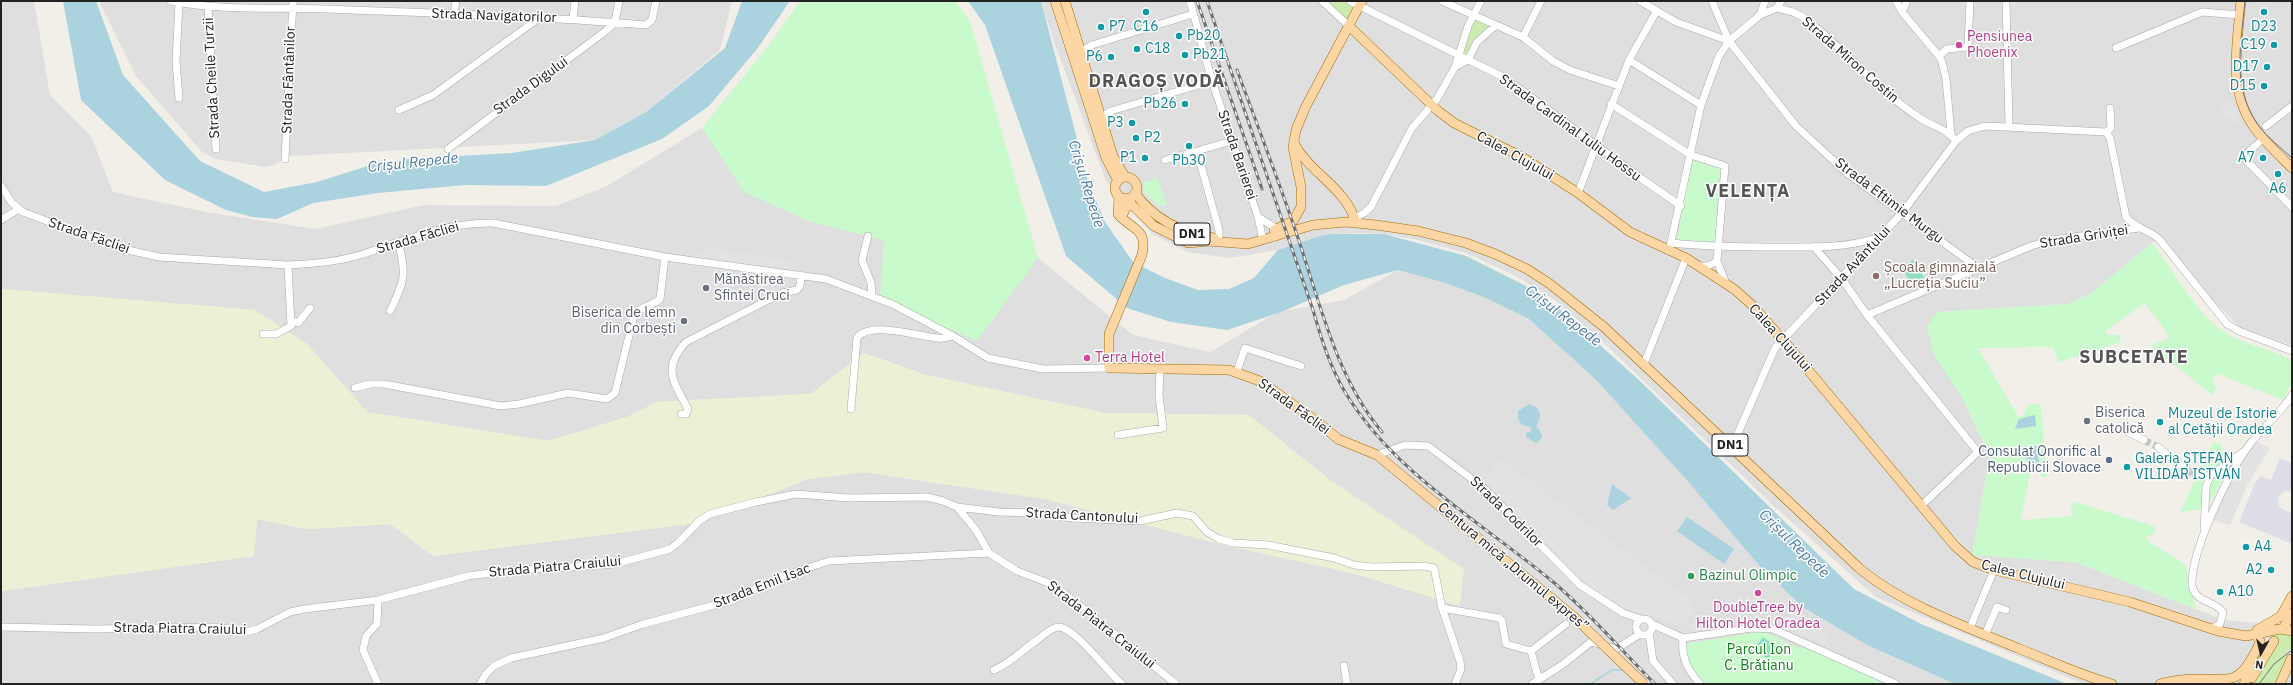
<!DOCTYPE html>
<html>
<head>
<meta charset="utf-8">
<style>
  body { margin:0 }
  #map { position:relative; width:2293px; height:685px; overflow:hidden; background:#f2efe9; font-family:"IBM Plex Sans",sans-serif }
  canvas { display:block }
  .frame { position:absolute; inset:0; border:2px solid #222; pointer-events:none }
  .north { position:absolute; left:2241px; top:633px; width:40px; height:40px; -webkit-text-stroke:3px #fff; paint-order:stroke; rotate:188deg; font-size:11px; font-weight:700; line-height:16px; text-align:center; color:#222 }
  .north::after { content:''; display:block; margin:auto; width:14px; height:18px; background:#222; clip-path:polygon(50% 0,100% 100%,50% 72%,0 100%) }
</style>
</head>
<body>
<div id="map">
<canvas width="2293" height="685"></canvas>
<div class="frame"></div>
<div class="north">N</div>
</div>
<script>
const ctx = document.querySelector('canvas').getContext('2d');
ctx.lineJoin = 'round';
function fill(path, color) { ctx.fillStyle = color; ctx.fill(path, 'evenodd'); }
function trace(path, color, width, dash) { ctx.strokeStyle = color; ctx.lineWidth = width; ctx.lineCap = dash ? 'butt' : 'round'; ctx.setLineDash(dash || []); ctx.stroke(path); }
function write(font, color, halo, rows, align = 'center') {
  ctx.font = font + ' "IBM Plex Sans",sans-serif'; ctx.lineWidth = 3; ctx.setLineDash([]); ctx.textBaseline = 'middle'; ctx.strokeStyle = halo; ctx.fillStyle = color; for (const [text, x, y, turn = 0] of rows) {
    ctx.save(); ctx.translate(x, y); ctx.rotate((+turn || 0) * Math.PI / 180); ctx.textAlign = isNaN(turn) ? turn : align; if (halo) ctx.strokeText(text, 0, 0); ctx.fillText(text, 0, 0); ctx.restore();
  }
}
fill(new Path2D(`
  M1,1H34L50,95L91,136L113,192L206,212L315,229L424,205L556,206L605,187L702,128L770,44L800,1H955L1014,192L1038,258L1133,335L1210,352L1278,312L1344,300L1398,270L1445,283L1486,298L1529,319L1596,380L1684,477L1762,569L1804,608L1867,645L1955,684H1V591L254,556L257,519L307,529L390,524L433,556L696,523L808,479L863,472L1045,499L1356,574L1460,606L1330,480L1249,415L1105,413L926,375L864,353L811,394L657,402L627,417L549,441L367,412L307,344L254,310L1,289Z
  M99,1H732L720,50L646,112L595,140L289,156L274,165L265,167L216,159L202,152L136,76Z
  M1041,1H2292V345L2241,328L2210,298L2163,239L2152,243L2090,294L2068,304L1937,312L1933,353L1962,397L1990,456L1972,555L2075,562L2224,620L2292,626V684H2084L1876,597L1777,509L1607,346L1556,301L1514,275L1466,253L1413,239L1384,234L1359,233L1333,234L1278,250L1229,258L1187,252L1152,234L1106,181L1053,39Z`), '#e0dfdf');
fill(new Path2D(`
  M1,289L254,310L307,344L367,412L548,441L627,417L657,402L811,394L864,353L926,375L1105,413L1249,415L1330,480L1464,569L1460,606L1356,574L1223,545L1045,499L863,472L808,479L696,523L433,556L390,524L307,529L257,519L254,556L1,591Z`), '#eef0d5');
fill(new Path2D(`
  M1331,1H1350L1361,5L1350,27L1329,7Z
  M1473,16L1495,26L1485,34L1468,60L1457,55Z
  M2278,633L2292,634V648L2286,653L2288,656L2292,654V659L2275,684H2253L2277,640L2272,636Z`), '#cdebb0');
fill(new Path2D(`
  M800,1H955L970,21L1038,258L977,341L880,299L884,240L811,222L744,192L702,128L770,44Z
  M1692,160L1722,168L1717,203L1716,243H1681L1677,238Z
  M1157,178L1167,204L1159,206L1144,192L1143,183Z
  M2152,243C2176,272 2193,312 2226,333C2246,345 2271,349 2292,360V382L2283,400L2218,374L2214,377L2212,382L2217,388L2212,395L2152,347L2155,343L2166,340L2169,336L2145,303L2105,331L2108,335H2120L2121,342L2059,362L2052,347L1978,348L2018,416H2023L2028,405L2037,403L2041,406L2047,477H2042L2038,468L2034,467L2031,469L2021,520L2073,516L2070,508L2075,502L2154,526L2155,533L2146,537L2149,542L2185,564L2196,609L2075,562L1972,555L1990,456L1962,397L1933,353L1927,326L1937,312L2068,304L2090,294Z
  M2213,442L2221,444L2224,455L2235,453L2207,509L2180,512Z
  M1763,631L1796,647L1828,653L1894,684H1703L1686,664L1684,644Z`), '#c8facc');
fill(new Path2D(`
  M1913,260L1924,277L1913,285L1901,268Z
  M1763,637L1777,647L1768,659L1754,649Z`), '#88e0be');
fill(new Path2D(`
  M2231,99L2241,123L2238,125L2223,114L2218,102Z
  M706,248L795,261L799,273L693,257Z
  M672,261L795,277L793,280H787L669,264Z
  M2254,440L2270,448L2248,484L2230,525L2213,520L2229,479Z
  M1500,458L1689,599L1696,609L1683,627L1622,607L1594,589L1569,567L1483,480Z
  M1789,616L1826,633L1830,648L1788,629Z
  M1736,618L1745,624L1690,632L1687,624Z`), '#e2e2e2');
fill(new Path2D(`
  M2280,458L2292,463V492L2284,491L2278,498L2279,507L2292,514V544L2239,522L2255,483L2261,476L2271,480Z`), '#dddde8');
fill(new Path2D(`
  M63,1H96L123,75L200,161L264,192L317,182L374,164L407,159L512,153L595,140L646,112L725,48L742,1H790L757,49L709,106L662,139L546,186L465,185L378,193L313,203L277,219L252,217L226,210L165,180L81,100Z
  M968,1H1041L1088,181L1105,222L1133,262L1165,278L1198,290L1229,289L1254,278L1278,250L1320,236L1333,234H1384L1466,256L1524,285L1554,304L1639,380L1854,589L1921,624L2067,684H1955L1867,645L1804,608L1762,569L1684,477L1596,380L1529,319L1486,298L1445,283L1398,270L1344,285L1281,312L1227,330L1171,322L1127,308L1066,256L985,25Z
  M1529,404C1541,407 1543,416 1536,426L1542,435L1541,439L1536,443L1526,437V433L1531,431V427L1522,425L1518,419V411Z
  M2035,415L2036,426L2015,429L2019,419Z
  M2037,446L2039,463L2024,458L2020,448Z
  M1612,484L1631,498L1613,510L1607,505Z
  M1687,517L1734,549L1724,564L1677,531Z`), '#aad3df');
trace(new Path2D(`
  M1590,684L1612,670H1624`), '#aad3df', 1.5);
trace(new Path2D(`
  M2144,440L2158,447
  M2186,470L2196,475`), '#c8c6c1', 7, [7, 3.5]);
const minor = new Path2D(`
  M171,1C222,11 274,7 325,9C432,13 539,16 646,25L652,20L656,1
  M1190,1L1212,81L1258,217
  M1322,1L1350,27
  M1350,1L1505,78L1642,179L1681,206
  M1442,1L1523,37L1553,61L1570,70L1619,86
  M1640,1L1676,22L1729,41
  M1712,1L1729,41L1796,126L1848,174L1977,267
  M1896,1L1902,12
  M1907,1L1902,12L1939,56L1942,62L1946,79L1951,134
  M2006,1L2009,126
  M179,2L176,62L179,98
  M208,7L216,149
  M1777,8L1781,1
  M454,14L456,1
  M1760,15L1765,1
  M573,19L575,1
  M1523,37L1541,1
  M2116,48L2202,12L2240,15
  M1082,55L1085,49L1092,45L1193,14
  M1939,56L1947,49L1968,47L1970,1
  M1629,60L1701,105
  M1455,67L1468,60L1477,42L1495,26
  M1611,104L1691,155L1725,166L1717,261L1725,281
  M399,110L433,95L539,18
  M1104,124L1105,115L1111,111L1212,81
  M2266,126L2292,106
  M2106,132L2110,138L2126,217C2135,228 2149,230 2159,239L2227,324L2239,331L2292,351
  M2106,132L2111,128L2110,108
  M2263,139L2246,154V160L2292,207
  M448,149L607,30L615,22L619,1
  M1197,151L1219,230V239
  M285,159L293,1
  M1165,160L1232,141
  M1,186L12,203L23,212L119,248L159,257L288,265C312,264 337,262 360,255C405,241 446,222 493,223L665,257L826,279L892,304L953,336L988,358L1043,369L1109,368
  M1578,193L1629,60L1656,12
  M1,220L19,209
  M1351,220L1364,213L1371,207L1412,128L1437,99L1455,67L1468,26L1481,1
  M868,236L862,260L871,283L872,295
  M1262,236L1258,217L1277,229
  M1672,243C1708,247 1744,247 1780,247C1812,247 1846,248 1877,238
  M1814,247L1842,279L1867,315L1978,452L1922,505
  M1669,251L1701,105L1719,56L1729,41L1760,15L1777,8L1793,12L1803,17C1845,48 1876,90 1920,118C1932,126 1947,129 1956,141
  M1698,266H1708L1717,261
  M390,311C405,280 407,275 398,241
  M1867,315L2031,246L2052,240L2139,228
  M292,321L298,323L310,308
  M263,334H276L291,326L288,265
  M1644,364L1686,258
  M1237,371L1245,348L1301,366
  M355,388L370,384H384L501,406L519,404L568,393L607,399L615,393L634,315C640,306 652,306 660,299L665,257
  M851,409L857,338C869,320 919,337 938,338C943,339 948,337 953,336
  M681,414H686L688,409C673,380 662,369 686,342L782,293L797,290L800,286L801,275
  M2126,431L2144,440
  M1118,435L1163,428L1159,395L1160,370
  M1732,447L1775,348L1902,213L1956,141L1968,131L1985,126L2106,132
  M2158,447L2186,470
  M1377,455L1405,445L1428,446L1484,488L1580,585L1623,613L1641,619
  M2196,475L2210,476L2243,452
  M957,507L999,512L1034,513L1073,518L1140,521L1177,513L1193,516L1207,532L1219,539L1234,543L1268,545L1334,558L1354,565L1373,567L1424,566L1434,568L1442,608L1460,661L1461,669L1455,684
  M2204,531L2206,487L2210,476
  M1442,608L1499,618L1502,621L1506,644L1531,651L1539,680
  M1636 627a8 8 0 1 1 16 0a8 8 0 1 1-16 0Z
  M1652,624L1683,638L1752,628L1773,629L1896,684
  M1,627L95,629L216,627L246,632L257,629L290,612L304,609L378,600L468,576L505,571L615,564L670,549L678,543L699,521L710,514L756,502L796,494L849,498L927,497L943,501L957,507L976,530L989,553L1017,571L1054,585L1176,684
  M1970,628L1994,570
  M2211,629L2220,624L2223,612C2214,600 2195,603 2192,585C2191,550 2229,472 2250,444C2263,427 2281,413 2292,395
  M1649,633L1653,661L1673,684
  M1985,635L1997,607L2006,610
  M1683,638C1681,657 1687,669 1700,684
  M1531,651L1566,624
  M1344,666L1347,684
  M994,670C1011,663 1022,650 1037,640C1043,636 1050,628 1058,627C1074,626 1108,673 1122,684
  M378,684L363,650L366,636L377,624L378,600
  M480,684L486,674L494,666L511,658L604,638L640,625L733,600L783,576L829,561L989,553
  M1532,684L1562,665L1591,642L1616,649L1640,634`);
const major = new Path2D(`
  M1055,1L1106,158L1118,181
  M1065,1L1113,156L1125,177
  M2241,1C2237,46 2227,92 2256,130C2267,144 2280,156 2292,168
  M1350,27L1437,110L1454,123L1522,157L1578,193L1630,232L1686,258L1734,289L1752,305L1783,340L1955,546L1973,562L1994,570L2130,602L2218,631L2246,636L2280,629L2292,631
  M1294,143C1310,174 1346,187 1356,223
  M1115 188a11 11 0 1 1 22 0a11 11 0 1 1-22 0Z
  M1135,193C1154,220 1182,233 1214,238
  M1119,196L1118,214C1131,230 1148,227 1142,255L1109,334V368L1229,370L1260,381L1318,422L1338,439L1377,455L1573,616
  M1128,198L1132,205L1154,226L1188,243L1208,241L1248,244L1313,225L1346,222L1376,225L1418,231L1466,243L1495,254L1527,269L1550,284L1604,327L1859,568C1901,604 1969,628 2020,649C2050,661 2080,675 2112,684
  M1123,214L1126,207L1132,205
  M1274,230L1293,221L1301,207V187L1293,147L1296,130L1305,108L1362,1
  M2285,625L2292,613
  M2257,630L2281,616L2292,596
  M2252,678L2274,641
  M2160,684C2173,680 2186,679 2200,679C2226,679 2237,685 2252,658C2255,652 2259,647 2260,641L2256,635
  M2244,684L2251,666
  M2280,684L2291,659`);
trace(minor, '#a9a9a9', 8);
trace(major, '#a06b00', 10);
trace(minor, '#fff', 7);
trace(major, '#fcd6a4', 9);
trace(new Path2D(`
  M2245,1C2241,44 2231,89 2259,126C2268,138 2281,148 2292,158
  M2259,684L2274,664L2292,650`), '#707070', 1);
const rail = new Path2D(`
  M1197,1L1262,189
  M1207,1L1313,310C1321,338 1330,367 1345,392C1393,472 1481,522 1552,581C1589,612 1621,650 1655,684
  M1237,70C1258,127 1280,184 1299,241C1321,307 1337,378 1382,432`);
trace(rail, '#707070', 3);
trace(rail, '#fff', 1.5, [4.5]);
const majorBridge = new Path2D(`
  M1573,616L1644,684`);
trace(majorBridge, '#a06b00', 10, []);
trace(majorBridge, '#fcd6a4', 9);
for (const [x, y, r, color] of [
  [1146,12,4,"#0f9aa8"],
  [2264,12,4,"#0f9aa8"],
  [1101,27,4,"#0f9aa8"],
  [1179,36,4,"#0f9aa8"],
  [1959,45,4,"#d1479c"],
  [2274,45,4,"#0f9aa8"],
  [1137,49,4,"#0f9aa8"],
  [1185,55,4,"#0f9aa8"],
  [1111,57,4,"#0f9aa8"],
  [2267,67,4,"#0f9aa8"],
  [2264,86,4,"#0f9aa8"],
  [1185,104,4,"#0f9aa8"],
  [1132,123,4,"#0f9aa8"],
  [1136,138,4,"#0f9aa8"],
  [1189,146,4,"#0f9aa8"],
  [1145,158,4,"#0f9aa8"],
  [2263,158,4,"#0f9aa8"],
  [2278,174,4,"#0f9aa8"],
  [1876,276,4,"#8d6e63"],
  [706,288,4,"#6b7280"],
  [684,321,4,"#6b7280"],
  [1087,358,4,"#d1479c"],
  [2087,421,4,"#6b7280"],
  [2160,422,4,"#0f9aa8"],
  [2109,460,4,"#5c6f8a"],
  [2127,467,4,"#0f9aa8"],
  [2246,547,4,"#0f9aa8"],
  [2271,570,4,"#0f9aa8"],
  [1691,576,4,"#2e9e5b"],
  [2220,592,4,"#0f9aa8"],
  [1758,593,4,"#d1479c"]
]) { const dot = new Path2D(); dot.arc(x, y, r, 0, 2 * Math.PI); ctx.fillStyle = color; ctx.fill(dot); trace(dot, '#fff', 1.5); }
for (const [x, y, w] of [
  [1192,234,36],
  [1730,445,36]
]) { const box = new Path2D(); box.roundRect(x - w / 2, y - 11, w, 22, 3); ctx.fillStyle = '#fff'; ctx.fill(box); trace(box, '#222', 1); }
write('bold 13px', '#222', null, [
  ["DN1",1192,234],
  ["DN1",1730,445]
]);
write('14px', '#222', '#fff', [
  ["Strada Navigatorilor",494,16,2],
  ["Strada Miron Costin",1850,60,41],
  ["Strada Cheile Turzii",212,78,-93],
  ["Strada Fântânilor",289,80,-88],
  ["Strada Digului",531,86,-36],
  ["Strada Cardinal Iuliu Hossu",1570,128,36],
  ["Strada Barierei",1237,155,71],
  ["Calea Clujului",1515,156,29],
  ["Strada Eftimie Murgu",1889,201,37],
  ["Strada Făcliei",89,236,19],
  ["Strada Griviței",2084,237,-9],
  ["Strada Făcliei",418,238,-16],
  ["Strada Avântului",1853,266,-47],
  ["Calea Clujului",1780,338,48],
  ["Strada Făcliei",1294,407,36],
  ["Strada Codrilor",1506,512,44],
  ["Strada Cantonului",1082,516,3],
  ["Strada Piatra Craiului",555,567,-5],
  ["Centura mică „Drumul expres”",1513,567,40],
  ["Calea Clujului",2023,575,14],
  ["Strada Emil Isac",762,586,-21],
  ["Strada Piatra Craiului",1101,625,38],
  ["Strada Piatra Craiului",180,629,1]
]);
write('14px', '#0d838f', '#fff', [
  ["P7",1109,27],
  ["C16",1146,27,"center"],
  ["D23",2264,27,"center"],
  ["Pb20",1187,36],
  ["C19",2266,45,"right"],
  ["C18",1145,49],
  ["Pb21",1193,55],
  ["P6",1103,57,"right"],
  ["D17",2259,67,"right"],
  ["D15",2256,86,"right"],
  ["Pb26",1177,104,"right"],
  ["P3",1124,123,"right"],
  ["P2",1144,138],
  ["P1",1137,158,"right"],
  ["A7",2255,158,"right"],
  ["Pb30",1189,161,"center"],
  ["A6",2278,189,"center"],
  ["Muzeul de Istorie",2168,414],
  ["al Cetății Oradea",2168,430],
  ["Galeria ȘTEFAN",2135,459],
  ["VILIDÁR ISTVÁN",2135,475],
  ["A4",2254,547],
  ["A2",2263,570,"right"],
  ["A10",2228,592]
], 'left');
write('14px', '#b23c85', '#fff', [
  ["Pensiunea",1967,37],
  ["Phoenix",1967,53],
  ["Terra Hotel",1095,358],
  ["DoubleTree by",1758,608,"center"],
  ["Hilton Hotel Oradea",1758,624,"center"]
], 'left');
write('14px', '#785e54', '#fff', [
  ["Școala gimnazială",1884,268],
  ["„Lucreția Suciu”",1884,284]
], 'left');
write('14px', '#5b616d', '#fff', [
  ["Mănăstirea",714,280],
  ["Sfintei Cruci",714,296],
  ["Biserica de lemn",676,313,"right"],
  ["din Corbești",676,329,"right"],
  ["Biserica",2095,413],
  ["catolică",2095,429]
], 'left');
write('14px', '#4e5e75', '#fff', [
  ["Consulat Onorific al",2101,452],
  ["Republicii Slovace",2101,468]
], 'right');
write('14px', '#27864d', '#fff', [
  ["Bazinul Olimpic",1699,576]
], 'left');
write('14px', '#0c8416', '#fff', [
  ["Parcul Ion",1759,650],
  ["C. Brătianu",1759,666]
]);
write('italic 15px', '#4a7aab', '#fff', [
  ["Crișul Repede",413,163,-6],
  ["Crișul Repede",1086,184,73],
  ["Crișul Repede",1563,316,37],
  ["Crișul Repede",1794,544,44]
]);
ctx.letterSpacing = '1px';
write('bold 18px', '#555', '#fff', [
  ["DRAGOȘ VODĂ",1157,82],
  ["VELENȚA",1748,192],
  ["SUBCETATE",2134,358]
]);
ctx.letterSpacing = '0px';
</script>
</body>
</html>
